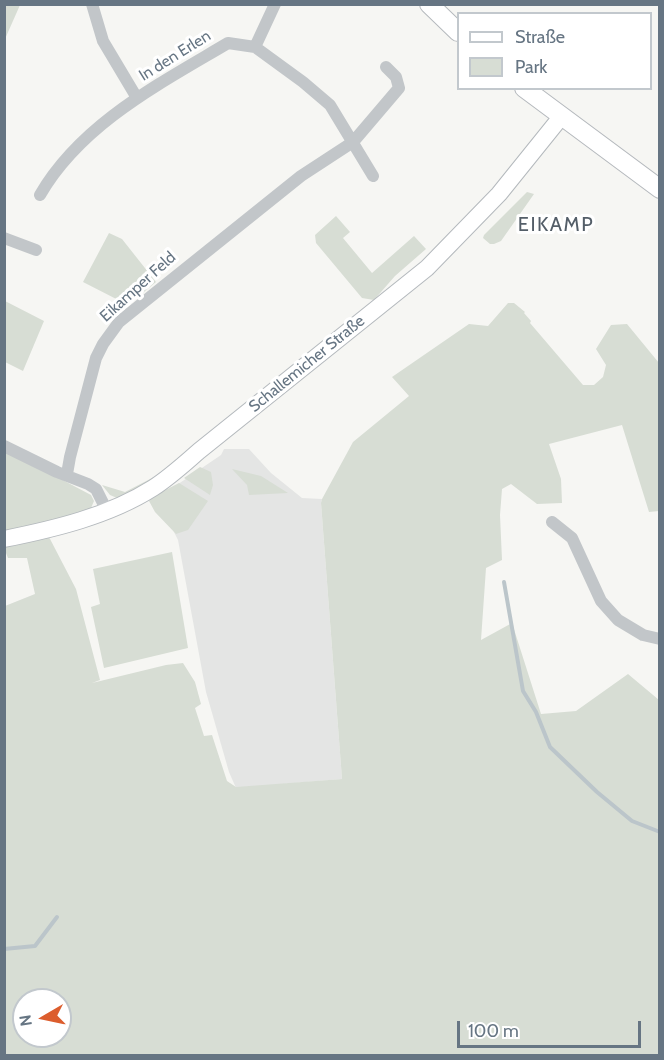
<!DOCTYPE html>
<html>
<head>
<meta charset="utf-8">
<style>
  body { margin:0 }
  #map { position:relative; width:664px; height:1060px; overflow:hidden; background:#f6f6f3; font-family:Cabin,sans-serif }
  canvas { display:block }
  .frame { position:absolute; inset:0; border:6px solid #667583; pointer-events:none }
  .legend { position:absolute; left:457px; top:12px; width:195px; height:78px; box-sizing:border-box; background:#fff; border:2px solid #c2c8cd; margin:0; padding:8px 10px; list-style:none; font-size:18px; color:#667583 }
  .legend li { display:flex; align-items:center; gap:12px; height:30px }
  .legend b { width:30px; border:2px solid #c2c8cd }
  .north { position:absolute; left:12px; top:988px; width:60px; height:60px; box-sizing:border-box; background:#fff; border:2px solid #c2c8cd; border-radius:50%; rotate:261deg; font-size:16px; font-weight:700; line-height:24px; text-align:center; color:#667583 }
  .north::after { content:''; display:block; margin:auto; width:21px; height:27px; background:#dc5d2d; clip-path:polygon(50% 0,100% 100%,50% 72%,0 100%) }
  .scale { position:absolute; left:457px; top:1021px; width:184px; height:27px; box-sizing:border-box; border:3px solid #667583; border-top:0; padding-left:8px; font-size:18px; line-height:21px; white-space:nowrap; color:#667583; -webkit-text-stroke:4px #fff; paint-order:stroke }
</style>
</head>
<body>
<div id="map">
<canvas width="664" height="1060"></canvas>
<div class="frame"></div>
<ul class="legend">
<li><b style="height:8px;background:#fff"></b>Straße</li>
<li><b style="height:16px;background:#d7ddd4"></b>Park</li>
</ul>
<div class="north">N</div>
<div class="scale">100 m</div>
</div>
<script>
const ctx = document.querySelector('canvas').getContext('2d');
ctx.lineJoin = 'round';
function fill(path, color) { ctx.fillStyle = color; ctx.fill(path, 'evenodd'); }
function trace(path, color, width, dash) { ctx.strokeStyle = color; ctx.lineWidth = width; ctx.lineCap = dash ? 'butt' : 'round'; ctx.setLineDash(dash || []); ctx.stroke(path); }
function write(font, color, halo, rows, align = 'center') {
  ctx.font = font + ' Cabin,sans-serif'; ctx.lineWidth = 6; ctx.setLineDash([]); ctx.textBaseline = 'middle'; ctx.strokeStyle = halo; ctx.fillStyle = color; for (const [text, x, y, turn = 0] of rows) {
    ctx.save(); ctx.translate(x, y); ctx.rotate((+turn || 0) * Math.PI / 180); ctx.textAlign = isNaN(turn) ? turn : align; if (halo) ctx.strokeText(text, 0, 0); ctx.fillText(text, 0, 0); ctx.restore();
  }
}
fill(new Path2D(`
  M224,449H249L271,473L302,498L322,499L321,503L342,779L236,788L229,772L206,692L178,540L170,524L165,493L221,455Z`), '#e4e5e4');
fill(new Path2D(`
  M5,4L20,5L5,39L4,5Z
  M527,192L534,194L501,241L494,244H490L483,238L484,235Z
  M336,216L350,232L343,238L372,273L414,236L426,249L395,276L374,300L362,298L316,243L315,235Z
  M109,233L122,239L156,282L128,305L83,282Z
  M5,301L44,321L23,371L5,362Z
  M508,303H514L525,312L524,313L531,321L530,323L583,385H594L603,377L606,365L596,349L611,325L627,324L659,363V511L649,512L622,425L549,444L561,479L562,503L537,504L511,484L502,489L500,515L502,560L486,568L481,640L512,623L541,714L576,711L628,674L659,700V1055L5,1056V606L35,594L27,558H8L6,553H5V545L49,537L76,589L100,680L92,683L166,665L183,663L195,682L201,704L195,708L204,736L212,735L227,781L236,787L342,779L321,503L322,499L353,442L409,396L392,377L469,324L488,326ZM24,1000H60V1036H24Z
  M4,449L91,495L94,501L91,508L87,511L5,533Z
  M200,467L211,472L213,485L210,495L184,478Z
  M232,469L261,476L288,493L249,495L247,485Z
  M154,477L155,479L133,493L117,498L110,495L102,485L125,492Z
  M179,483L208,501L188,530L176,534L155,512L149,501L152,497Z
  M172,552L188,648L104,668L91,607L100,604L93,569Z`), '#d7ddd4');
trace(new Path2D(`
  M504,582L523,691L536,712L550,747L597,792L632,821L660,832
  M4,949L35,946L57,917`), '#bbc5ca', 4);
const secondary = new Path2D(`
  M4,539C54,529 109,516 153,488C170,477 184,464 199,451L427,268L499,194L561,117`);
const primary = new Path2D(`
  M429,4L458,32
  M524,88L660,189`);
trace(secondary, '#b4b9bd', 18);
trace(primary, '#b5b9bd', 20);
trace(new Path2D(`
  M92,4L103,41L137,98
  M255,47L303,82L330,105L373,176
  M40,195C81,124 159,84 228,43L255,47L275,4
  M4,238L36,250
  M4,446L57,472L88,484L96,489L107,511
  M67,474L70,457L96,358L103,344L119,322L301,176L353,142L399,88L396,77L386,67
  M552,522L572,538L601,601L618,620L643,635L660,639`), '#c2c6c9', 12);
trace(secondary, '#fff', 16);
trace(primary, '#fff', 18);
write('16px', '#667583', '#fff', [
  ["In den Erlen",175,56,-32],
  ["Eikamper Feld",138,287,-42],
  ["Schallemicher Straße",307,364,-39]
]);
ctx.letterSpacing = '1.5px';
write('20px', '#545e68', '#fff', [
  ["EIKAMP",556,225]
]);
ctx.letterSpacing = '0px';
</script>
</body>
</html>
